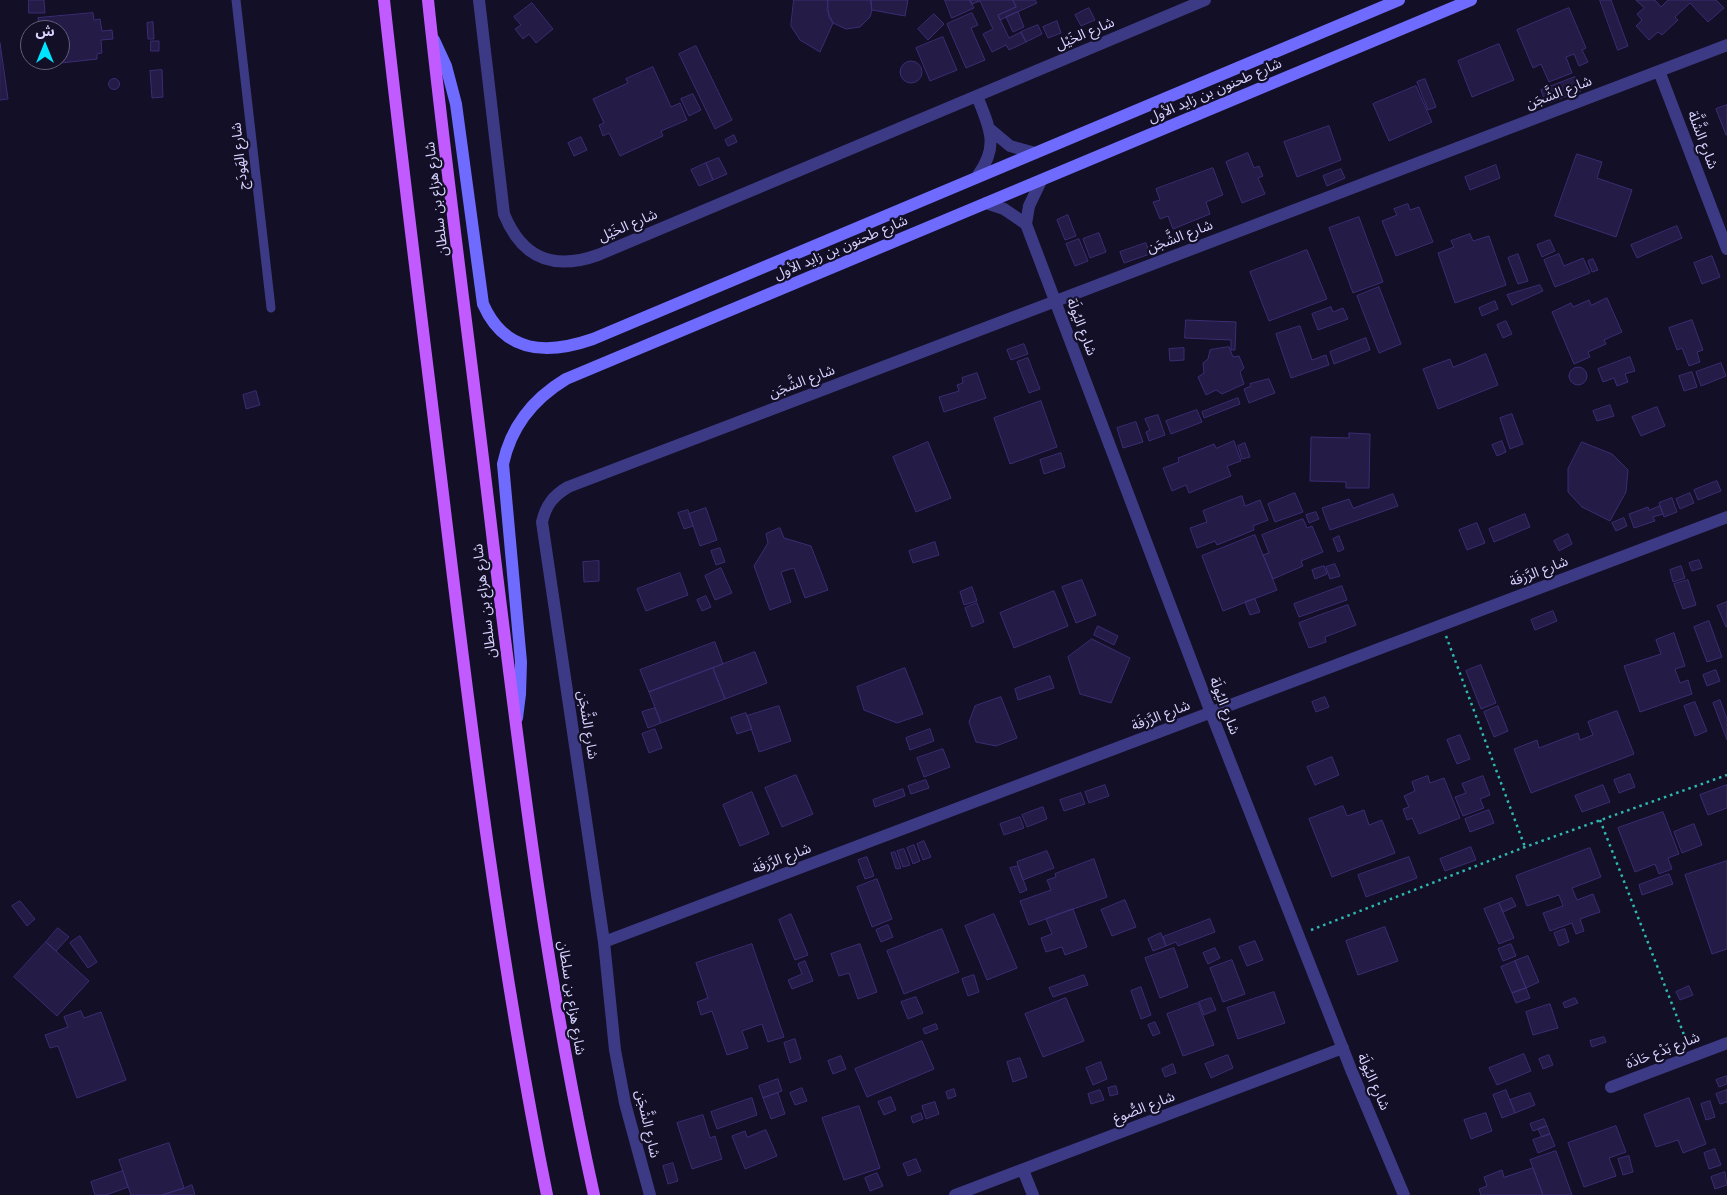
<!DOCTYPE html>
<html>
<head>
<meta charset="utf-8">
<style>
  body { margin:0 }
  #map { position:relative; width:1727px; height:1195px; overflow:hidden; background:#130f26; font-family:Arial,"Noto Sans Arabic",sans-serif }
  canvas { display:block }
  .north { position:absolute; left:20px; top:20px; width:50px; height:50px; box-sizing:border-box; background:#130f26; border:1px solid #625e7d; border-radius:50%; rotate:0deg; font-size:14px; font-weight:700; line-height:20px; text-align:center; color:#d9d4ff }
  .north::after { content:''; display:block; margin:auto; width:18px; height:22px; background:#00e5ff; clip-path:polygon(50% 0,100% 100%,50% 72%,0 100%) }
</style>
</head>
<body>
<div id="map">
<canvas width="1727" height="1195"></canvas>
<div class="north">ش</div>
</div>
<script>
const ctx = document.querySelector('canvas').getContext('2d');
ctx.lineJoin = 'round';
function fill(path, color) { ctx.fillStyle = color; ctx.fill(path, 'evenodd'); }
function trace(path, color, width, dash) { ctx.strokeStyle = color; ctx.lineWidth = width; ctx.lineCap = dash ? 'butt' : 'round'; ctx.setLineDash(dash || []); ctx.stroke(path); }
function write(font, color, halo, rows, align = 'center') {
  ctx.font = font + ' Arial,"Noto Sans Arabic",sans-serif'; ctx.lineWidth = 4.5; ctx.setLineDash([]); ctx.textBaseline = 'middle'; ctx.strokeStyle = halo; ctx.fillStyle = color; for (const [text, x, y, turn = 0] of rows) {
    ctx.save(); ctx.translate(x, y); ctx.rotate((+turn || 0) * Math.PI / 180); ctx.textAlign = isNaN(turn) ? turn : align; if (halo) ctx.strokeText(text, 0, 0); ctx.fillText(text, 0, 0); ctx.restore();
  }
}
const building = new Path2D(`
  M29,0H44L45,13H29Z
  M794,0H828L827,10L833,23L820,52L800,40L791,26Z
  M828,0H871L872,10L870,17L860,27L846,29L833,23L829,17Z
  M871,0H908L905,16L872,10Z
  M945,0H970L974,8L952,18Z
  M970,0H1013L1016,7L998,15L1009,38L1021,32L1026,42L1009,50L1006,45L992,52L983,34L993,29L980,1L972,4Z
  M1013,0H1035L1037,3L1000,20L998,15L1016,7Z
  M1600,0H1611L1628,46L1618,50Z
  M1636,0H1655L1661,7L1668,0H1716L1724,8L1708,22L1690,3L1675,17L1678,20L1662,35L1658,32L1649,40L1636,26L1642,20L1637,14L1644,8Z
  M532,3L553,29L536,43L529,34L523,39L515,29L521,25L514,17Z
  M1089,8L1095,20L1081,26L1075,15Z
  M1569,8L1586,48L1582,50L1588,62L1579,66L1574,54L1566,57L1572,73L1549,82L1541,64L1533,68L1517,30Z
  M1018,12L1024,27L1013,32L1006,17Z
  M93,13L94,20L100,19L102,31L112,30L113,39L101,40L102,53L97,54V59L43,65V60H60V30H40L38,18Z
  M972,13L978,25L971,28L985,60L966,68L947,24Z
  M934,14L944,24L928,40L918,29Z
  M1057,21L1061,33L1048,38L1043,27Z
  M153,22L154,39H148L147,23Z
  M1038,25L1042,34L1026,42L1021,32Z
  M943,37L957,70L930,81L916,48Z
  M151,41H159V51H151Z
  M0,43L8,99L0,100Z
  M1499,44L1514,80L1472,97L1458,61Z
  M696,46L732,120L715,129L679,54Z
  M900 72a11 11 0 1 1 22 0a11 11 0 1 1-22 0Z
  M653,67L671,107L680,103L687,120L661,131L663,136L620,156L609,133L603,136L599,125L604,123L593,99L628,83L626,79Z
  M162,70L163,97L152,98L150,71Z
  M1575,77L1581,91L1546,104L1541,90Z
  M108.5 84a5.5 5.5 0 1 1 11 0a5.5 5.5 0 1 1-11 0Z
  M1425,79L1436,107L1428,110L1417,82Z
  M1416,86L1432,122L1389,141L1373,104Z
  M693,94L701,110L689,116L681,99Z
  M1727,105V135H1726L1716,109Z
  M1329,126L1341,160L1297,177L1284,142Z
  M734,135L737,142L728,146L725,140Z
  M581,137L587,150L574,156L568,143Z
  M1248,153L1254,168L1259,166L1263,176L1258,178L1265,194L1242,203L1226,162Z
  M1577,154L1602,162L1597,178L1632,190L1616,237L1555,216Z
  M719,158L727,174L713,180L706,163Z
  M706,163L713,180L699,186L691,170Z
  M1496,165L1500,178L1470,190L1465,177Z
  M1213,168L1223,195L1206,202L1210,214L1173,229L1168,216L1160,219L1153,202L1160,200L1156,189Z
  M1341,169L1345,178L1327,186L1323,176Z
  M1408,204L1410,210L1419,207L1433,242L1396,256L1382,221L1397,215L1394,209Z
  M1068,215L1076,236L1065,240L1057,220Z
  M1359,217L1383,282L1353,293L1329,228Z
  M1677,226L1682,238L1637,258L1631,245Z
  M1099,233L1106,252L1090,258L1083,239Z
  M1470,234L1473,241L1489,236L1506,285L1455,303L1438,253L1454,247L1451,241Z
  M1079,239L1088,261L1075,266L1066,244Z
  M1550,240L1555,251L1542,257L1537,245Z
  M1146,243L1150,254L1124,263L1120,252Z
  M1307,250L1327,299L1269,321L1250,272Z
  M1518,254L1528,281L1518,284L1508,258Z
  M1559,254L1564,266L1583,258L1590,273L1555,287L1544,260Z
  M1712,256L1720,277L1702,284L1694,263Z
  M1593,259L1598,270L1592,272L1588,261Z
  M1540,285L1543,291L1512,305L1507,295Z
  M1379,287L1401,344L1379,353L1357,296Z
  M1607,298L1622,332L1604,340L1606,344L1588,352L1590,357L1574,364L1552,312L1571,303L1573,307L1589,300L1591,305Z
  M1495,301L1498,309L1482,316L1479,308Z
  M1331,307L1333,312L1343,308L1348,319L1318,330L1312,314Z
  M1186,320L1236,322L1235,350H1231V340L1185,338Z
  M1692,320L1703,350L1697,352L1700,362L1689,366L1682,348L1677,350L1669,328Z
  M1506,321L1512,334L1503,338L1497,325Z
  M1300,326L1312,360L1326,355L1329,365L1291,378L1276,334Z
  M1366,338L1370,350L1334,364L1330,352Z
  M1024,344L1028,354L1011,360L1007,350Z
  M1229,347L1233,357L1239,356L1244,368L1240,372L1244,384L1222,394L1216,390L1206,395L1198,377L1204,373L1203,363L1208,359L1210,350Z
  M1184,348V360L1170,361L1169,349Z
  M1486,354L1498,385L1438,409L1423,369L1450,359L1453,367Z
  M1630,357L1635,371L1625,374L1628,382L1617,386L1614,378L1603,382L1598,369Z
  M1028,358L1040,389L1029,393L1017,362Z
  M1721,363L1726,376L1701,386L1696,372Z
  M1569 376a9 9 0 1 1 18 0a9 9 0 1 1-18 0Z
  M1692,372L1697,387L1684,391L1679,376Z
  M977,373L986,398L944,412L939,397L959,391L957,385L963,383L962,378Z
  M1269,379L1275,393L1249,403L1244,389L1251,386L1250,384Z
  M256,391L260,405L246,409L243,395Z
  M1238,398L1240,404L1204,418L1202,412Z
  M1041,401L1057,447L1010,464L994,418Z
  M1610,405L1614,416L1597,421L1593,411Z
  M1657,407L1665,426L1641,436L1632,417Z
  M1197,410L1202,422L1171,434L1166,421Z
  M1512,414L1523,444L1510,449L1500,418Z
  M1158,415L1165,435L1149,441L1146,432L1150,430L1145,419Z
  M1136,422L1143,442L1123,448L1117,428Z
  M1349,433L1370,434L1369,488H1346V482L1310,481L1311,437L1349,438Z
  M1234,441L1241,461L1227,466L1231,476L1189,493L1186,485L1172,491L1163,468L1179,462L1178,458L1214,444L1216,448Z
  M1502,441L1506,452L1497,456L1492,445Z
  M928,442L951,498L916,512L893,457Z
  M1582,442L1612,454L1628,470L1626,492L1610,521L1582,507L1568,492V469Z
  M1245,443L1250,457L1242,459L1238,446Z
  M1061,453L1065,467L1044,474L1040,460Z
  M1717,481L1721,491L1698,500L1694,490Z
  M1295,493L1303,512L1275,522L1268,504Z
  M1690,493L1694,503L1680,509L1676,499Z
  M1393,494L1398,506L1330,530L1322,508L1349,499L1353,508Z
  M1242,496L1245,506L1260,500L1268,520L1253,526L1254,530L1217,545L1215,541L1197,548L1190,528L1207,522L1203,511Z
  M1672,498L1677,512L1664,517L1659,503Z
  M1660,506L1663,514L1653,517L1655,521L1634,528L1629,514L1648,507L1649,510Z
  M706,508L717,540L700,546L689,514Z
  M688,510L693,526L684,529L678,513Z
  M1316,512L1319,519L1309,523L1306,515Z
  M1525,514L1530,527L1494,542L1489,529Z
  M1624,518L1627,526L1616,531L1612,523Z
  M1303,519L1307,528L1312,526L1323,552L1301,561L1303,566L1273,579L1263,555L1269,553L1262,535Z
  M1477,523L1485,543L1467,550L1459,530Z
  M780,528L784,538L811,546L828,590L805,598L794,568L781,572L791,602L770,610L754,566L768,543L766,534Z
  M1568,534L1572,544L1559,551L1554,541Z
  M1255,535L1277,590L1223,611L1202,556Z
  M1339,536L1344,549L1338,552L1333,539Z
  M935,542L939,555L913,563L909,551Z
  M720,548L725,562L716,565L711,551Z
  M1699,560L1702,568L1692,571L1689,563Z
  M599,561V581L584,582L583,562Z
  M1335,564L1340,576L1330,579L1326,567Z
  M1324,566L1327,574L1315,579L1312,570Z
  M1681,566L1685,578L1673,582L1670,570Z
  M721,568L732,593L715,600L705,576Z
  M680,573L688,595L646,611L637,589Z
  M1082,580L1096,615L1076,623L1062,587Z
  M1688,580L1696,605L1683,609L1674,584Z
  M1342,586L1347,600L1299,617L1294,604Z
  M972,587L977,601L964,605L960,592Z
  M1054,591L1068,626L1014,648L1000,613Z
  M706,596L711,607L702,611L697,600Z
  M1255,599L1260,612L1250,615L1245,602Z
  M1727,602V626L1726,627L1717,606Z
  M977,603L984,622L972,627L965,608Z
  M1348,605L1356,625L1325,637L1326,642L1309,648L1299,623Z
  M1553,611L1557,621L1535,630L1531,620Z
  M1709,621L1722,657L1707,662L1694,627Z
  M1098,626L1118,636L1114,645L1094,635Z
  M1674,633L1685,666L1675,669L1680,683L1688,680L1692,694L1640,712L1624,666L1661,654L1656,640Z
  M1092,639L1130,658L1111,703L1080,694L1068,657Z
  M715,642L723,664L649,692L640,670Z
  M755,652L767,683L725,699L713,668Z
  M1481,665L1496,703L1481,709L1466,671Z
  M713,668L725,699L661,723L649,692Z
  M905,668L923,714L897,723L864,710L857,687Z
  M1716,670L1720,681L1707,686L1703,675Z
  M1050,676L1054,688L1018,700L1015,689Z
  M1001,697L1017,738L996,746L976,742L969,722L975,706Z
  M1325,697L1329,707L1316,712L1312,702Z
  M1720,700L1727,719V740L1713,703Z
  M1695,702L1707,731L1695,736L1684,706Z
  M779,706L791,741L759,752L747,716Z
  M1498,706L1508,731L1494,737L1484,712Z
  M655,708L661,723L648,728L642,712Z
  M1617,711L1634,754L1531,793L1514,749L1537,740L1539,748L1578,733L1580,740L1593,735L1588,722Z
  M746,713L752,729L737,734L731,718Z
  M655,729L662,748L649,753L642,734Z
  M930,729L934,741L910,750L906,738Z
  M1460,735L1470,759L1457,764L1447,740Z
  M943,749L950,767L924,777L917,758Z
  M1332,757L1339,775L1315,785L1307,767Z
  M1630,774L1635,787L1619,793L1614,780Z
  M796,775L813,814L782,827L765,788Z
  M1428,776L1430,783L1444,778L1460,818L1419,834L1412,818L1407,820L1403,809L1409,807L1404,796L1415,791L1412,782Z
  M1483,776L1490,795L1480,799L1484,808L1463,816L1455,797L1466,793L1462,784Z
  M926,780L929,788L911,794L908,786Z
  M1105,785L1109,796L1089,803L1085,792Z
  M1603,785L1610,802L1582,812L1575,796Z
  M1727,785V808L1708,815L1700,795Z
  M903,789L905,796L875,807L873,800Z
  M752,792L769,834L740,846L723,805Z
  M1081,793L1085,804L1064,811L1060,800Z
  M1343,806L1347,816L1364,810L1369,825L1382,820L1395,853L1332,877L1309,819Z
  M1043,807L1047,819L1027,827L1022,815Z
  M1489,810L1494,823L1470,832L1465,819Z
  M1663,812L1679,854L1668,858L1672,869L1659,874L1655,864L1635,872L1618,828Z
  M1020,817L1024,828L1004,835L1000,824Z
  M1694,824L1702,845L1682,853L1674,832Z
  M924,841L931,857L923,860L917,844Z
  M914,845L920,861L913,864L907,848Z
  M1471,847L1476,860L1445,871L1440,859Z
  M1590,848L1601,877L1572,888L1577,900L1593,894L1600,912L1580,919L1584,931L1576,934L1572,923L1550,931L1543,913L1563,906L1559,895L1527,906L1516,876Z
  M904,849L910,865L903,867L897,851Z
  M1047,851L1054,868L1023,880L1017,862Z
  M895,852L901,868L896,869L891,853Z
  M867,857L874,876L865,879L858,860Z
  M1409,857L1417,878L1366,897L1358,875Z
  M1094,859L1107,897L1029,925L1020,901L1051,890L1047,880L1056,877L1055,874Z
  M1727,861V949L1712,954L1685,875Z
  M1018,866L1027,890L1020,893L1010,868Z
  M1669,874L1673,884L1642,895L1639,885Z
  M877,879L892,919L872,927L857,887Z
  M1512,898L1516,906L1503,912L1499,903Z
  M1125,900L1136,927L1112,936L1101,910Z
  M20,901L35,919L27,926L12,906Z
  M1499,903L1514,938L1499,944L1484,909Z
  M1073,909L1087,947L1065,955L1062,947L1046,952L1041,938L1052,934L1046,919Z
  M791,914L808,955L795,960L779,920Z
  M994,914L1017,968L987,980L965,926Z
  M1210,919L1215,932L1178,946L1176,942L1166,946L1163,937Z
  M888,925L893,937L881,942L876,930Z
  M1385,927L1398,961L1358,975L1346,941Z
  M58,928L69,937L56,951L46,942Z
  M942,929L959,972L904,994L887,951Z
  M1565,929L1569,942L1559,946L1554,933Z
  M1161,933L1166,946L1153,951L1148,939Z
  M80,936L97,962L88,968L70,943Z
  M1255,941L1263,960L1247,966L1239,947Z
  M46,942L89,981L57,1016L14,977Z
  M752,944L784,1037L768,1042L762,1024L742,1031L748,1048L727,1055L712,1011L701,1015L697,1002L708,998L696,963Z
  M860,944L877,992L858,999L849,973L839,976L831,954Z
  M1511,944L1516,956L1503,961L1498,949Z
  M1174,948L1188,987L1160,998L1145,958Z
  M1215,948L1220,958L1208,964L1203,953Z
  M1528,956L1539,982L1526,988L1515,961Z
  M1232,960L1245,994L1223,1002L1210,968Z
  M805,961L813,981L792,989L788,980L802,974L798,964Z
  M1515,961L1526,988L1512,993L1501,967Z
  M974,975L979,992L968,996L962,979Z
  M1084,975L1088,985L1053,997L1049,988Z
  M1689,986L1693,995L1680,1000L1676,992Z
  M1141,987L1151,1015L1141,1019L1131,991Z
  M1526,988L1530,998L1516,1003L1512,993Z
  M1274,992L1285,1023L1238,1039L1227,1008Z
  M916,997L923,1013L908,1019L901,1002Z
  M1066,998L1084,1041L1043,1057L1025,1014Z
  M1211,998L1216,1010L1204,1015L1199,1002Z
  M1575,998L1578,1003L1565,1008L1563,1003Z
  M1198,1003L1214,1045L1183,1056L1167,1014Z
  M1550,1004L1558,1028L1533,1035L1526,1012Z
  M81,1011L84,1018L101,1012L126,1080L77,1098L58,1046L50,1048L45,1035L68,1027L64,1017Z
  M1155,1022L1160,1033L1153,1036L1148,1025Z
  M936,1024L938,1029L925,1034L923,1029Z
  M1604,1037L1606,1042L1592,1047L1590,1041Z
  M795,1039L801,1059L790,1063L784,1043Z
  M922,1041L934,1069L867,1097L855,1069Z
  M1524,1054L1531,1071L1497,1085L1489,1068Z
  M1228,1055L1233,1068L1211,1078L1205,1064Z
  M1549,1055L1553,1065L1543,1069L1539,1059Z
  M841,1056L846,1069L833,1074L828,1061Z
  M1020,1058L1027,1077L1013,1082L1007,1062Z
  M1101,1062L1107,1079L1093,1085L1086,1068Z
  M1173,1064L1176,1073L1165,1077L1162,1069Z
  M1727,1076V1084L1719,1087L1716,1080Z
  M778,1079L782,1091L763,1098L759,1086Z
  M1116,1086L1118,1094L1110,1096L1108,1088Z
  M802,1088L807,1101L795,1105L790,1093Z
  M954,1089L956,1096L948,1099L946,1092Z
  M1100,1090L1104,1100L1091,1104L1088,1094Z
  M1506,1090L1515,1113L1502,1118L1493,1095Z
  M1727,1090V1102L1720,1104L1716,1094Z
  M778,1093L785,1114L771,1119L763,1098Z
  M1530,1093L1535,1105L1515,1113L1510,1100Z
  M891,1097L896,1110L884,1115L878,1102Z
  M752,1098L757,1115L717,1129L711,1112Z
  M1689,1098L1706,1144L1683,1153L1678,1140L1656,1147L1644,1115Z
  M1710,1101L1715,1117L1706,1120L1701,1104Z
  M935,1102L939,1114L926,1119L922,1106Z
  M859,1106L880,1168L844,1180L822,1118Z
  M921,1113L923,1119L913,1123L911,1117Z
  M1486,1113L1492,1131L1471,1139L1464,1120Z
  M703,1115L710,1138L715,1136L722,1159L692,1169L677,1123Z
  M1544,1119L1547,1126L1533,1131L1530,1124Z
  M1547,1126L1550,1134L1542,1137L1538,1129Z
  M1616,1126L1626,1152L1609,1158L1616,1176L1584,1187L1568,1143Z
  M766,1130L777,1156L745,1169L732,1136L745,1131L747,1137Z
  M1550,1134L1555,1146L1538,1153L1533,1140Z
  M169,1143L184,1188L162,1195H131L119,1160Z
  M1715,1149L1721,1165L1709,1169L1704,1153Z
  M1556,1151L1572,1195H1543L1530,1160Z
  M1629,1156L1633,1172L1623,1175L1618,1159Z
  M916,1159L921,1171L908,1176L903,1164Z
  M673,1163L678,1181L668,1184L663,1166Z
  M1533,1168L1543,1195H1481L1479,1189L1487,1186L1484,1177L1502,1170L1504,1177Z
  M123,1171L128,1187L106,1195H95L91,1182Z
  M1725,1172L1727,1185L1715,1189L1711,1177Z
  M877,1173L883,1186L870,1191L865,1178Z
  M192,1185L195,1195H162L184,1188Z`);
fill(building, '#241b47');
trace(building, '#3b2d73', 1);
trace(new Path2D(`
  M1446,636L1525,847
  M1600,820L1688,1045
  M1311,930L1525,847L1727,775`), '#2fb8b0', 2.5, [2.5, 4]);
trace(new Path2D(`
  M236,0L271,308`), '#3d3a85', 9);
trace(new Path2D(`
  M479,0L504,214C522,258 553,271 598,255L1205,0
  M1659,71L1727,249
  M977,96C989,127 1000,145 978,175
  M991,130L1010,146L1035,153
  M1041,181L1029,206L1026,224L1211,713L1352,1072L1404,1195
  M986,203L1004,209L1026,224
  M604,942L1727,517
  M1611,1087L1727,1043
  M1023,1170L1033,1195
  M650,1195L625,1103L615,1050L604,942L542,522C546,505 553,496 568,487L1727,45
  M955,1195L1343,1048`), '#3d3a85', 12);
trace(new Path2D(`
  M434,40L446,66L456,104L483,304C505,354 547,355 593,339L1399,0
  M517,718L520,694L521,662L503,464C511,426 533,399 566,379L1471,0`), '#6f6bff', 12);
trace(new Path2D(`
  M384,0C402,165 423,329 443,494C471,728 500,963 547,1195
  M428,0C447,181 472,361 493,542C520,760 546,980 594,1195`), '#c25bff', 12);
write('14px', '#d9d4ff', '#130f26', [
  ["شارع الخَيْل",1085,34,-23],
  ["شارع طحنون بن زايد الأول",1215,91,-23],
  ["شارع الشَّجَن",1559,93,-21],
  ["شارع الشَّلَّة",1702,140,69],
  ["شارع الهَودَج",240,156,-96],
  ["شارع هزاع بن سلطان",437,199,-97],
  ["شارع الخَيْل",628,226,-23],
  ["شارع الشَّجَن",1180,237,-21],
  ["شارع طحنون بن زايد الأول",841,248,-23],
  ["شارع اليُولَة",1081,327,69],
  ["شارع الشَّجَن",802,382,-21],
  ["شارع الرَّزفَة",1539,572,-21],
  ["شارع هزاع بن سلطان",485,601,-97],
  ["شارع اليُولَة",1224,706,69],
  ["شارع الرَّزفَة",1161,716,-21],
  ["شارع الشَّجَن",587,725,81],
  ["شارع الرَّزفَة",782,859,-21],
  ["شارع هزاع بن سلطان",571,998,81],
  ["شارع بَدْع حَاذَة",1663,1051,-21],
  ["شارع اليُولَة",1373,1082,66],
  ["شارع الصُّوغ",1144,1108,-21],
  ["شارع الشَّجَن",647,1124,77]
]);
</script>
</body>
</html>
